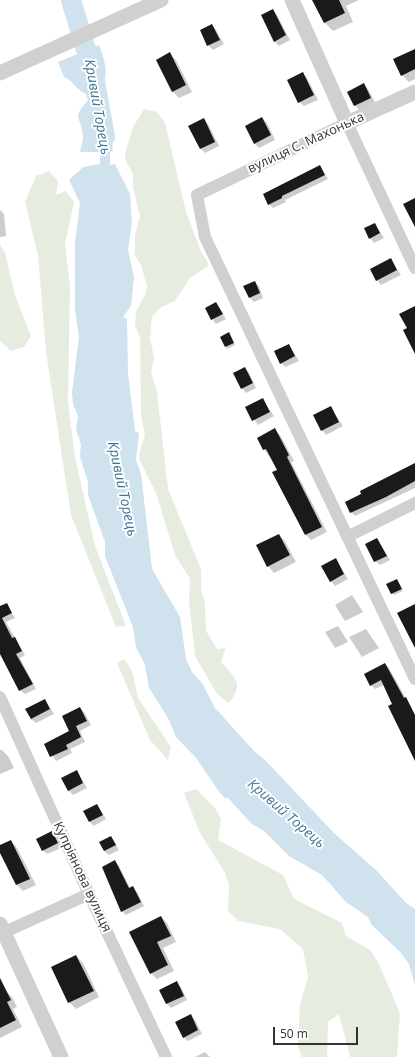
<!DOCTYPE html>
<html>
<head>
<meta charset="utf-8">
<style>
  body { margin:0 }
  #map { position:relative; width:415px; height:1057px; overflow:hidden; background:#fff; font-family:"Open Sans",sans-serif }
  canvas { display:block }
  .scale { position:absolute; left:273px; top:1027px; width:85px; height:18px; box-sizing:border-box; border:2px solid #333; border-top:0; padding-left:5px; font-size:12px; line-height:14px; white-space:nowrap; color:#333; -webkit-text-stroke:3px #fff; paint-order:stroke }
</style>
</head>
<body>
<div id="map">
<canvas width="415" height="1057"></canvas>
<div class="scale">50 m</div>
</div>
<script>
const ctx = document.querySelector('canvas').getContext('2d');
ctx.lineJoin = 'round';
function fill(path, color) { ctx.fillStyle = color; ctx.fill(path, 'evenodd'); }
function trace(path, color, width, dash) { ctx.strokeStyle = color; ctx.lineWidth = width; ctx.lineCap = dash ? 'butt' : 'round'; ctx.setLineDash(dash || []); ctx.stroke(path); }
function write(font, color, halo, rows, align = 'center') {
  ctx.font = font + ' "Open Sans",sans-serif'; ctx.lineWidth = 4; ctx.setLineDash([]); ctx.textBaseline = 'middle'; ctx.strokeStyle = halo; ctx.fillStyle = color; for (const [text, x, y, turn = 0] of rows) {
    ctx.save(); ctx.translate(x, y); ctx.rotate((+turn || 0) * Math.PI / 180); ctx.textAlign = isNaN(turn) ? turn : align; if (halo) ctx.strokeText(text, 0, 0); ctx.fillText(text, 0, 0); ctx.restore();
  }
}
fill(new Path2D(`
  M144,109L157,112L165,123L186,212L202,254L207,260L208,266L190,278L175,301L161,307L152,317L150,338L154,358L151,372L157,392L168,489L201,569V589L205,603L206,631L218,650L226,647L221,662C236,679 244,683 229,703L217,694L195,656L189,600L190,579L175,555L156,493L140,461L139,454L145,435L141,415L140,338L135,325L136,312L146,293L147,286L141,265L135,256V235L140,216L133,188V174L126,161L125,154L133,127Z
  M49,171L58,181L56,195L66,191L74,202L65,244L70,286L68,401L75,457L95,546L126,626L116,627L71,515L46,352L38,255L25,202L36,176Z
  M0,244L5,253L15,295L31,336L24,347L11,351L0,341Z
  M124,659L132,671L138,698L171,747L168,760L150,740L117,663Z
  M196,789L215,808L221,819L218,840L283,875L294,899L342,923L346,936L370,950L378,962L400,1013L397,1057H350L339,1014L328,1022L327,1057H302L298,1047L300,1004L308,977L303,949L280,929L238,921L228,911L229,884L224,871L200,833L184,793Z`), '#e6ecdf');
fill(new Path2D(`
  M99,45C104,58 109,72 103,85L95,86L92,92L99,110C113,116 111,137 113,151L110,152V165L115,164L130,194L132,222L128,250L134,277L131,306L123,317L127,319L128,374L135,431L139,433L136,460L141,474L152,569L180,617L186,659L192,672L202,683L215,708L254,751L265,760L334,833L377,871L406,903L415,909V985L409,964L401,953L371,924L368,917L346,902L322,875L289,856L264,831L252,824L228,798H225L220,793L196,758L176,737L168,718L149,688L145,665L136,647L133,627L105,556V542L88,495V482L80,457L81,444L76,430L78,416L73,404L72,392L79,337L75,310V243L80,203L69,180L83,167L100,164V152H80C81,147 83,141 83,137C82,115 70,121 88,100L86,94C76,90 74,81 64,77L58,62Z`), '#cfe2ee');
fill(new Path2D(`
  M313,0H359L346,6L353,22L333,31L325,23Z
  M273,10L277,15L290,40L279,46L274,41Z
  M212,25L216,30L224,44L213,50L208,45Z
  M415,50V79L409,82L402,75Z
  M170,54L176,60L192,92L179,98L173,92L157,60Z
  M302,73L307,78L318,100L304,106L299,102Z
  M364,85L368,89L375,102L359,110L355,105Z
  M262,118L267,123L275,140L259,148L254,143Z
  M204,119L208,124L219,146L205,153L201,149L190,126Z
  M320,166L328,179L285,200L286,202L273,208L269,204Z
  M0,210L4,214L6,236L0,237Z
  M375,224L384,238L374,243L370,238Z
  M391,260L401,275L381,285L377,280Z
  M254,282L259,286L263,298L254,302L249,297Z
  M216,303L226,319L216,324L212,319Z
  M229,333L235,345L227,349L221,337Z
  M289,345L299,361L285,367L281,363Z
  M245,368L249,373L256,388L246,393L242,388Z
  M262,399L274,416L258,425L246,407Z
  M330,407L343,426L326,435L322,430Z
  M275,430L280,435L294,461L291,462L327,532L311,540L306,535L273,473L279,470L264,449Z
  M415,464V488L355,516L351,512L363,494Z
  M278,535L285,541L296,562L274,573L268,566Z
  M377,539L390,560L380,565L375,561Z
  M336,560L348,579L335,586L331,581Z
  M397,580L403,591L394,595L392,593Z
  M352,595L363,612L345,621L335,605Z
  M6,604L15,618L6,622L25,655L20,658L36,689L25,694L20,690L0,651V607Z
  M338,626L348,642L335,648L325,632Z
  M366,629L379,648L362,657L349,637Z
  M385,664L389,668L415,715V758L384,685L375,689L371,685Z
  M45,700L54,714L36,723L31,719Z
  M80,708L84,712L91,725L80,731L85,742L70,749L72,753L56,761L45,744L70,731Z
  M0,750H2L8,756L14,768L0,774Z
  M77,771L87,788L73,795L68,790Z
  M97,805L106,819L94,826L89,821Z
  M52,832L57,837L61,848L47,854L43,850Z
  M111,837L119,850L109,855L104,851Z
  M11,841L17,848L36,885L23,891L17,885L0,851V846Z
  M115,862L119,866L130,888L132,887L137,892L144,906L126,915L122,911Z
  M161,917L167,923L176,942L163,948L174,971L157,979L151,973Z
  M76,956L83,963L99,997L76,1009L69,1002Z
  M177,983L181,987L187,1000L171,1008L167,1004L160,991Z
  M5,990L12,997L17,1007L13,1009L22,1027L0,1038V993Z
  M190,1015L195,1020L202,1034L188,1041L183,1037Z
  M205,1052L210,1057H195Z`), '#0003');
trace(new Path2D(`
  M71,0L94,76L105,137`), '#cfe2ee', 20);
fill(new Path2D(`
  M312,0H339L345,13L324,23Z
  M273,9L286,35L274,42L261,15Z
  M212,24L220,40L207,46L200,30Z
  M415,49V69L401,76L393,59Z
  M170,52L186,85L172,92L156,60Z
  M303,72L314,95L298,103L287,80Z
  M364,83L371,98L354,106L347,92Z
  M262,117L271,135L254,144L245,126Z
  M204,118L215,142L200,149L188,126Z
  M320,165L325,175L282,196V198L268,205L263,194Z
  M415,198V227L403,204Z
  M375,223L380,233L369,239L364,228Z
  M391,258L397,270L376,281L370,269Z
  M255,281L260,293L249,298L243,286Z
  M216,302L223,314L211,320L205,308Z
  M415,306V354L403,330L407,328L399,314Z
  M229,332L234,343L225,347L220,337Z
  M289,344L295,356L280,364L274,351Z
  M245,367L253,383L241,389L233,373Z
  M263,398L270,412L252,421L245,407Z
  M331,406L339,422L321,431L313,415Z
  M275,428L289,455L287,457L322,527L305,535L272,472L277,470L266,449L263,450L257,438Z
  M415,463V481L386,497L350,513L345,502L361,494L360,491Z
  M279,534L290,555L267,567L256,545Z
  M377,538L387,556L374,562L365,544Z
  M336,558L344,574L330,582L321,566Z
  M397,579L402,589L391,594L386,584Z
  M7,603L12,613L2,618L12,638L15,637L22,651L16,654L33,684L19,691L0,654V606Z
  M415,604V648L397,613Z
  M385,663L404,698L406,697L415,715V761L388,706L392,704L381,680L370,686L364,674Z
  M45,699L50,709L31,719L25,709Z
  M80,707L87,721L76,726L81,737L66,745L68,749L50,757L44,744L69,731L62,716Z
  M77,770L83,783L68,791L61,778Z
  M97,804L103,815L89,822L83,811Z
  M52,831L58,843L42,851L36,839Z
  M111,836L116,845L104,851L99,842Z
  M11,840L30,879L16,885L0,853V845Z
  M115,860L129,888L133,886L141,902L121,912L102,867Z
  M161,916L171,936L157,942L168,965L150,974L129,932Z
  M76,955L94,991L68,1003L51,967Z
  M0,978L11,1000L7,1002L16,1020L0,1028Z
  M177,981L184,996L166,1004L159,990Z
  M191,1014L198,1030L183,1038L175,1022Z`), '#1a1a1a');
trace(new Path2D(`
  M415,268L347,123L197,195L205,237L415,679
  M347,537L415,503
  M0,697L89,894L166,1057
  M0,934L89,894`), '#d0d0d0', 12);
trace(new Path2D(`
  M292,0L347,123L415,92
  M0,73L161,0
  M0,924L61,1057`), '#d0d0d0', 15);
write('13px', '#333', '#fff', [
  ["вулиця С. Махонька",306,143,-25],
  ["Купріянова вулиця",82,877,65]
]);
write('italic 14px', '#3f7597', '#fff', [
  ["Кривий Торець",97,107,80],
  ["Кривий Торець",122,489,78],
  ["Кривий Торець",286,814,41]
]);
</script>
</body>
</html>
